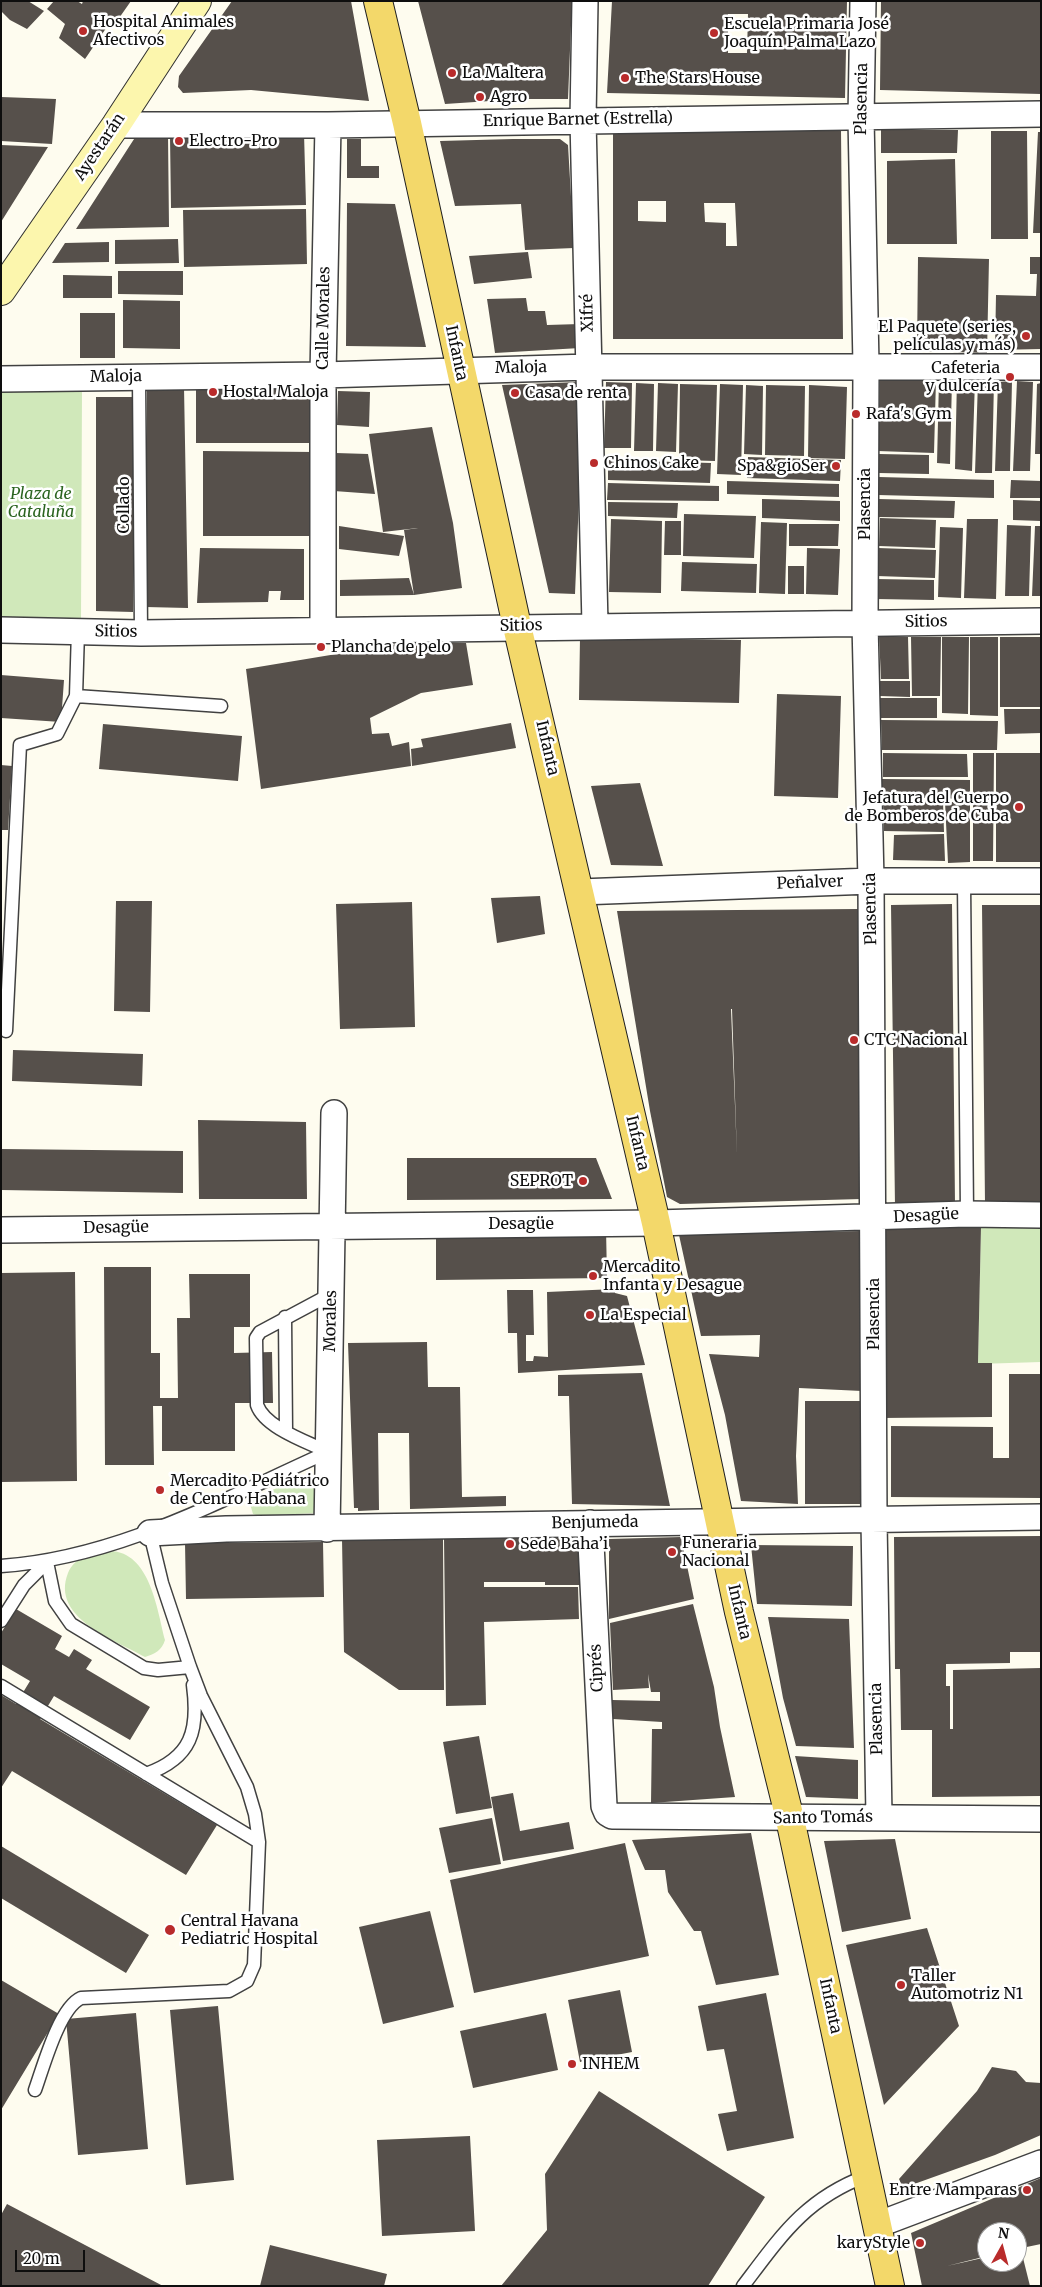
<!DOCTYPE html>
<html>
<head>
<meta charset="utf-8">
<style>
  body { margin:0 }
  #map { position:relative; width:1042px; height:2287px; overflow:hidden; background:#fefcef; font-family:Merriweather,serif }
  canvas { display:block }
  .frame { position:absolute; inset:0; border:2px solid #0e0e0e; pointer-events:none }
  .north { position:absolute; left:977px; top:2222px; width:50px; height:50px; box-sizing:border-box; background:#fff; border:1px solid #9f9f9f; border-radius:50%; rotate:7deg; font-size:14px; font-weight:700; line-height:20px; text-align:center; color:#0e0e0e }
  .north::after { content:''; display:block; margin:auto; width:18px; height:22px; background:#b92b2b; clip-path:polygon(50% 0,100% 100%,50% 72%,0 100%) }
  .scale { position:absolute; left:15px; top:2250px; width:70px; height:22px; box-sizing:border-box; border:2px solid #0e0e0e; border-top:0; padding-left:6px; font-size:15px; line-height:18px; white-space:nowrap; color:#0e0e0e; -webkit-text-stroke:4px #fff; paint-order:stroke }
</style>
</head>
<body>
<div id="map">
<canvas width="1042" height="2287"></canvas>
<div class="frame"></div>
<div class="north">N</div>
<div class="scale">20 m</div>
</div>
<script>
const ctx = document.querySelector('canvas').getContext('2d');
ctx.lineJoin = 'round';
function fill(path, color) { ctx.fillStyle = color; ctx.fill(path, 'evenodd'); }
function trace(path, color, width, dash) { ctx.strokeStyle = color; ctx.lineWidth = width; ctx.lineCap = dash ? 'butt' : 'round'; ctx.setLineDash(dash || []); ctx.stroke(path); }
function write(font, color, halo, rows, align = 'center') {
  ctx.font = font + ' Merriweather,serif'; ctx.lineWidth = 5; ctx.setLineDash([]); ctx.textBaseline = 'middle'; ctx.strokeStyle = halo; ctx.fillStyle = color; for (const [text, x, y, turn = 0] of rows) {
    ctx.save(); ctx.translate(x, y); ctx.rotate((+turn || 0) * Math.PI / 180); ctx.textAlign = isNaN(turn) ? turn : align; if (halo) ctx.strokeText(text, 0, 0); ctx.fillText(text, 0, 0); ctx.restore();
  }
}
fill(new Path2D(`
  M1,387L82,388L81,621L1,619Z
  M981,1227L1041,1228V1362L978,1364Z
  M293,1481C317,1479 318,1495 315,1513L259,1516L253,1514L250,1504L254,1498Z
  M110,1551C150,1552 157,1609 165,1640C162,1650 155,1654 145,1657C115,1640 50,1618 68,1573C75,1556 94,1552 110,1551Z`), '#d0e8ba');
fill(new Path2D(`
  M1,1H28L44,11L27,29L10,20L1,11Z
  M54,1H77L82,4L83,1H131L117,21L113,18L85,59L59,38L65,24L47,9Z
  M232,1H351L369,101L251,90L183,93L178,87L179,76Z
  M418,1H572L568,99H520L445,104Z
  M612,1H847L845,98L607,93ZM728,14H748L747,53H728Z
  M881,1H1041V94L880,90Z
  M1,97L56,99L52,144L1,141Z
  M613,129L841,130L843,339H613ZM638,201H666V222L638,221ZM704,203H735L737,246H726V223L705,222Z
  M881,130H958L957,153H881Z
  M991,131H1027L1028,239H991Z
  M1038,132H1041V233H1033Z
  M304,133L306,205L171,208L170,136Z
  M168,135L169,227L76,229L136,136Z
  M347,139H361V166H379V178H347Z
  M513,139H560L568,145L574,248L525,250L521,204L455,206L440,141Z
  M1,145L48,147L1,222Z
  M955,159L957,244H887V161Z
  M347,203L395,204L426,347L346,346Z
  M306,209L307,264L184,267L183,210Z
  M178,239L179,263L115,264V240Z
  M109,242V262L52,263L65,243Z
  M528,252L532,278L474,284L469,256Z
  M918,257L989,259L987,353L917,351Z
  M1030,257H1041V349L995,350L996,295L1036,296L1037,274H1030Z
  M118,271H183V295L118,294Z
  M63,275L112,276V298H63Z
  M526,298L528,311H545L547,325L580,324V348L495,353L487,299Z
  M123,300L180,301V349L123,348Z
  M80,313H115V358H80Z
  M880,378L936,379L934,453L878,451Z
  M957,379L975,380L972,471L955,469Z
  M939,380H952L950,464L937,463Z
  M978,381H994L992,473H975Z
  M1012,381L1010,471H995L998,382Z
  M1017,381L1033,382L1030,471H1013Z
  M579,382L580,475L575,594L549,593L502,385Z
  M606,382L632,383L631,448H604Z
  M636,383L654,384L653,451H634Z
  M658,383L678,384L676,452L656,451Z
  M1041,383V454H1035L1037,384Z
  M680,384L717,385L715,461L679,460Z
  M720,384L743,385L741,475L717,474Z
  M314,385V443H196V386Z
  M746,385L763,386L762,455L744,454Z
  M766,385L805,386L804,456L765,455Z
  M809,385L847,387L845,459L808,458Z
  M184,387L188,608L146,607L147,388Z
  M338,391L370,392L369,427L337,425Z
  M96,397H134L133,612L96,611Z
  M432,427L453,523L462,588L414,595L340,596V580L409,578L414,595L404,530L418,528L383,532L369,434Z
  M203,451L315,452V536H203Z
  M336,453L368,454L375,494L334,491Z
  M879,454L929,455V474L879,473Z
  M748,457L841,460L840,481L747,478Z
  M608,460L711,463L710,483L608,480Z
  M879,477L994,480V498L878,495Z
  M1011,480L1041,481V498H1010Z
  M727,481L839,484V497L727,494Z
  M608,483L719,486V501L607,500Z
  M762,499L840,501V521L762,518Z
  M879,499L955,501L954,518L879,517Z
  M1013,500L1041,501V521L1013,520Z
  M608,502L678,503L677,518L608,516Z
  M684,514L756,516L754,558L683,556Z
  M880,518L936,520L935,548L879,546Z
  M611,519L662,521L661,593L609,592Z
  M967,519H998L996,599L964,598Z
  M665,521H681V555H664Z
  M761,522L787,523L785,594L759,593Z
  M789,524H839L838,546H789Z
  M1007,525L1031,526L1029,596H1005Z
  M339,526L404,536L399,556L339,549Z
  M1035,526H1041V596H1032Z
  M940,527L963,528L961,598L938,597Z
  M200,548L304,549V600H280L281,591H269L268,602L197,603Z
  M807,548L840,549L838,595L806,594Z
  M878,548L936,550L935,578L877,576Z
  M682,562L757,564L756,593L681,591Z
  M788,566H804V594H788Z
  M876,579L934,580V600L876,599Z
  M879,636L908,637L909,679H881Z
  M911,637H941L940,696H912Z
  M942,637H969L968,714L942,713Z
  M970,637H998V716L970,715Z
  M1000,637H1041V707H1000Z
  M580,638L741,640L739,703L579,700Z
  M403,643H466L473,685L421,693L370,718L372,734L389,733L392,746L409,742L411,766L261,789L246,669Z
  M1,675L64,680L61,722L1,718Z
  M880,681H910V697L880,696Z
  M777,694L841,696L838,798L774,796Z
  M880,698H937V718H880Z
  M1004,709H1041V733L1005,734Z
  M881,720L998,721L997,750H882Z
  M511,723L516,748L412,766L411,749L423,747L421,739Z
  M103,724L242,736L238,781L99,769Z
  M883,753L967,754L968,777H883Z
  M973,753H994L993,861H973Z
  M996,753H1041V862H996Z
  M1,765L12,766L8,830H1Z
  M882,779L970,780V799L882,797Z
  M640,783L663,866L611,865L591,786Z
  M883,800L943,802L944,832L884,831Z
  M945,802H970V862L948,863Z
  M944,834L945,861L893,860L894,835Z
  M540,896L545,934L497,943L491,898Z
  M116,901H152L150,1012L114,1011Z
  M412,902L415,1027L340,1029L336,904Z
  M952,904L955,1205L895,1206L891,905Z
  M982,905H1041V1203L985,1204Z
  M858,909L861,1199L680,1204L667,1197L650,1111L617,911ZM731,1009H732L737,1156L735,1106Z
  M13,1050L143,1054L142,1086L12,1081Z
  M198,1120L306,1122L307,1199H199Z
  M1,1149L183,1151V1193L1,1190Z
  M407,1158H596L612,1199L407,1200Z
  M879,1226L981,1227L978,1363H992V1417L881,1418Z
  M606,1228L607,1278L436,1280V1230Z
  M861,1231L862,1391L799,1388L796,1456L798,1504L741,1501L725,1415L709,1354L759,1357L760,1335L701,1336L679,1235Z
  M104,1267H151V1353H160V1398H178L177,1318H190L189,1274H250V1327H234V1353L272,1352L273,1403H235V1451H162V1406H153L154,1465H105Z
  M75,1272L77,1481L1,1482V1273Z
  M615,1289V1293L627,1296L645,1365L518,1373L517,1333H508L507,1290H533L534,1335H526V1361H533L534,1356L548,1357L547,1292Z
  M427,1342L428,1387H460L462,1497L506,1496V1506L410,1509L409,1433H378L379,1510L358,1511V1508H354L348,1343Z
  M642,1373L670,1506L572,1504L569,1396H558V1375Z
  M1009,1374H1041V1498L891,1497V1426L993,1427V1458H1009Z
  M805,1401H863V1504H805Z
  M1041,1536V1652H1010V1663L946,1664V1686H950V1729H953V1670L1041,1668V1796L932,1797V1730H901L900,1669H895L894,1537Z
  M579,1537L580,1585H545V1582H484V1587H578L579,1619L484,1622L486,1705L446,1706L444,1538Z
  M681,1537L694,1599L609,1619V1539Z
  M443,1538L444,1690H399L344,1652L342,1539Z
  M323,1542L324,1597L186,1599L185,1543Z
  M751,1545L853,1546L852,1606L757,1604Z
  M693,1604L714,1687L720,1727L735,1797L651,1803L652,1729H662V1722L613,1719L612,1700L660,1701V1692H651L648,1674L649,1688L613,1690L610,1623Z
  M16,1609L62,1636L55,1649L69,1657L74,1649L92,1660L86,1669L150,1707L130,1740L54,1696L40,1719L217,1825L186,1875L12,1771L1,1788V1695L16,1704L30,1681L1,1664V1633Z
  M768,1617L849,1619L854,1748L796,1746L783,1698Z
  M479,1736L492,1808L456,1814L443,1742Z
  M795,1756L858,1760V1799L806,1797Z
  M513,1793L520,1831L569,1822L574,1849L503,1861L491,1797Z
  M492,1818L501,1864L449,1873L439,1828Z
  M751,1833L779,1975L716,1985L701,1931H694L668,1892L665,1870H645L632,1840Z
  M895,1839L911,1919L842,1932L824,1841Z
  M625,1843L649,1956L474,1993L450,1880Z
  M1,1846L149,1935L126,1973L1,1898Z
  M430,1911L454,2007L383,2024L359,1927Z
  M927,1928L959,2026L884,2105L846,1945Z
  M1,1980L59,2014L1,2110Z
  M620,1990L632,2052L580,2062L568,2000Z
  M766,1993L794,2138L727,2151L718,2114L737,2111L724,2049L707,2051L698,2006Z
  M218,2006L234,2180L186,2185L170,2010Z
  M136,2013L148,2149L78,2155L66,2019Z
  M546,2013L558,2070L473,2088L460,2031Z
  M992,2067L1016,2071L1026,2082L1041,2083V2135L995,2155L903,2188L899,2179L977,2091Z
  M599,2091L765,2197L708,2286H501L547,2230L545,2174Z
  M470,2136L475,2231L382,2236L377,2140Z
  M1041,2178V2244L1017,2249V2232H987V2256L947,2266L987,2257V2262H1017V2251L1021,2250L1030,2286H922L911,2233Z
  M7,2204L163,2286H1V2215Z
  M270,2245L387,2274L384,2286H260Z`), '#56504b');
const service = new Path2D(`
  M139,377L141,633
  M78,631L76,696L221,706
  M964,882L967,1214
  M6,1031L20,745L57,734L76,696
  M285,1317L286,1432
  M328,1452C308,1442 265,1428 257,1405L256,1338L260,1332L331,1294
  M47,1562L55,1601L71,1624L144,1668L158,1670L190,1667
  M1,1566C118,1558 223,1499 328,1452
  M1,1621L24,1585L47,1562
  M1,1686L259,1842
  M146,1774C192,1758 199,1730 193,1685
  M35,2090C43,2068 59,2008 81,1998L229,1991L247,1981L254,1965L259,1842L255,1814L247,1787L201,1696L190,1667L162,1583L150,1533
  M743,2286C781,2236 805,2199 866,2176`);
const minor = new Path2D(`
  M585,1L583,120L595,625
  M863,1L861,118L866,365L865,623L871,881L874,1521L879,1817
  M116,125H328L1041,114
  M1,379L323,375L589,367H1041
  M1,630L141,633L1041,621
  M323,631V375L328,125
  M580,892L871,881H1041
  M1,1230L656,1223L967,1214L1041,1215
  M590,1523L604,1806L607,1813L612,1816L1041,1819
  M327,1529L334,1113
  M150,1533L226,1529L1041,1517
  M877,2225L1041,2163`);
const secondary = new Path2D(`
  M1,291L116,125L197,1`);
const primary = new Path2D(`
  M378,1L407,123L517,626L656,1223L739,1612L790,1819L890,2286`);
trace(service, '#414141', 15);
trace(minor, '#414141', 28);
trace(secondary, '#303030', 30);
trace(primary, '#1f1f1f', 30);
trace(service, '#fff', 12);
trace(minor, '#fff', 25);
trace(secondary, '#fcf6ad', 28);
trace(primary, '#f3d86a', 28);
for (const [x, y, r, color] of [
  [83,31,5,"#b92b2b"],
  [714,33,5,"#b92b2b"],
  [452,73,5,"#b92b2b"],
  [625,78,5,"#b92b2b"],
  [480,97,5,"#b92b2b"],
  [179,141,5,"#b92b2b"],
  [1026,336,5,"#b92b2b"],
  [1010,377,5,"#b92b2b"],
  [213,392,5,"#b92b2b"],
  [515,393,5,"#b92b2b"],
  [856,414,5,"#b92b2b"],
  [594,463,5,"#b92b2b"],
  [836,466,5,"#b92b2b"],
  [321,647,5,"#b92b2b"],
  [1019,807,5,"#b92b2b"],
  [854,1040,5,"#b92b2b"],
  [583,1181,5,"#b92b2b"],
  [593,1276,5,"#b92b2b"],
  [590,1315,5,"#b92b2b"],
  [160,1490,5,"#b92b2b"],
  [510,1544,5,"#b92b2b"],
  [672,1552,5,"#b92b2b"],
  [170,1930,6,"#b92b2b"],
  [901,1985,5,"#b92b2b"],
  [572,2064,5,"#b92b2b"],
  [1027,2190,5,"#b92b2b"],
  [920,2243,5,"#b92b2b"]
]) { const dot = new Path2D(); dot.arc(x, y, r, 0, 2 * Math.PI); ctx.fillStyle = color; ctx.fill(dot); trace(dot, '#fff', 2); }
write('16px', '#0e0e0e', '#fff', [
  ["Hospital Animales",93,22],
  ["Afectivos",93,40],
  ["Escuela Primaria José",724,24],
  ["Joaquín Palma Lazo",724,42],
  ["La Maltera",462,73],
  ["The Stars House",635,78],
  ["Agro",490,97],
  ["Electro-Pro",189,141],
  ["El Paquete (series,",1016,327,"right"],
  ["películas y más)",1016,345,"right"],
  ["Cafeteria",1000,368,"right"],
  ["y dulcería",1000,386,"right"],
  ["Hostal Maloja",223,392],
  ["Casa de renta",525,393],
  ["Rafa's Gym",866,414],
  ["Chinos Cake",604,463],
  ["Spa&gioSer",826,466,"right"],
  ["Plancha de pelo",331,647],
  ["Jefatura del Cuerpo",1009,798,"right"],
  ["de Bomberos de Cuba",1009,816,"right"],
  ["CTC Nacional",864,1040],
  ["SEPROT",573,1181,"right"],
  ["Mercadito",603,1267],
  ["Infanta y Desague",603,1285],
  ["La Especial",600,1315],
  ["Mercadito Pediátrico",170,1481],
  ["de Centro Habana",170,1499],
  ["Funeraria",682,1543],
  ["Nacional",682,1561],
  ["Sede Baha’i",520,1544],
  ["Central Havana",181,1921],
  ["Pediatric Hospital",181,1939],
  ["Taller",911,1976],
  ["Automotriz N1",911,1994],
  ["INHEM",582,2064],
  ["Entre Mamparas",1017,2190,"right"],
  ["karyStyle",910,2243,"right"]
], 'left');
write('16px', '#0e0e0e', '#fff', [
  ["Plasencia",862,99,-89],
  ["Enrique Barnet (Estrella)",578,120,-1],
  ["Ayestarán",100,147,-56],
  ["Xifré",588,313,-91],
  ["Calle Morales",324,318,-89],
  ["Infanta",456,353,78],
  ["Maloja",521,368,-1],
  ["Maloja",116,377,-1],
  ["Plasencia",865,504,-90],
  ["Collado",124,505,-90],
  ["Sitios",926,622,-1],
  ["Sitios",521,626,-1],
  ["Sitios",116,632,1],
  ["Infanta",547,748,77],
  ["Peñalver",810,883,-2],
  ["Plasencia",871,909,-91],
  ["Infanta",637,1143,77],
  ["Desagüe",926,1216,-3],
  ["Desagüe",521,1224],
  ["Desagüe",116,1228,-1],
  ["Plasencia",874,1314,-90],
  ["Morales",331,1321,-89],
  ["Benjumeda",595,1523,-1],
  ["Infanta",739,1612,77],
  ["Ciprés",597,1668,-93],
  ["Plasencia",877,1719,-91],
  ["Santo Tomás",823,1818,-1],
  ["Infanta",830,2006,78]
]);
write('italic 16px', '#2b6420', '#fff', [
  ["Plaza de",41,494],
  ["Cataluña",41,512]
]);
</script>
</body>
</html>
